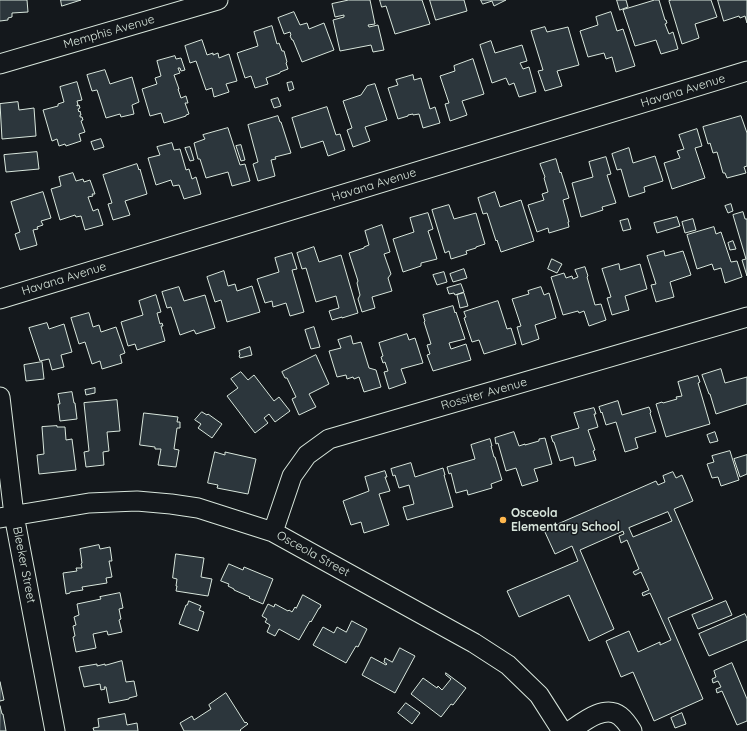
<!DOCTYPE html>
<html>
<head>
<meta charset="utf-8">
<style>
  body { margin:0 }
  canvas { display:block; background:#14181c }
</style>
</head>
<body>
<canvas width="747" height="731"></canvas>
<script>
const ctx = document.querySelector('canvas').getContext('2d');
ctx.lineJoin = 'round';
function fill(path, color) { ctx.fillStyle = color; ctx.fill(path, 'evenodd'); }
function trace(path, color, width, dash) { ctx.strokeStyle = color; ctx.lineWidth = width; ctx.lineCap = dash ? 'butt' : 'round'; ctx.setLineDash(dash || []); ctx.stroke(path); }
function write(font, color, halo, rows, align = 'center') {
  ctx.font = font + ' Quicksand,sans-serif'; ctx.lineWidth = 3; ctx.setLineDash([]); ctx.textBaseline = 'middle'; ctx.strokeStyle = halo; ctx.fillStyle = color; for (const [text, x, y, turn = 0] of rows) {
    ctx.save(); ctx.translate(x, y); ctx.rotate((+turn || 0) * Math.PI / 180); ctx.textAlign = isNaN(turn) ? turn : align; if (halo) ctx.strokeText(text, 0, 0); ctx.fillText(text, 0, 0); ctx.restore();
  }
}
const building = new Path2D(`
  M0,0H27L28,12L12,13V17L8,18V20L0,21Z
  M61,0H81L62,6Z
  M349,0H370L375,24L368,25L369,27L378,25L384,50L373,52L371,45L340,51L333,20L344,17V15L335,17L332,4Z
  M380,0H422L430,24L395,34L386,6L382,7Z
  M430,0H464L467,11L436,20Z
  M481,0H506L494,6L492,1L483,4Z
  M617,0H626L628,7L620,10Z
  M655,0H659L665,20H666L667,23L665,24L669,34L673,32L678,49L661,54L656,40L635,46L623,10Z
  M672,0H711L717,17L695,24L699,38L682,44L669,1Z
  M718,0H747V23L745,16L740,18L739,16L724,21Z
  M294,12L300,25L307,23L309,29L324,23L334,50L302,62L293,40H292L290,36L291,35L290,32L284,34L278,18Z
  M611,12L617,31L623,29L635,66L616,72L612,57L606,59L604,53L588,57L580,31L598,25L596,17Z
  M272,26L277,44L279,43L282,51H284L287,62L286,63L288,69L280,72V73L266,78L268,84L255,88L251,76L245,78L237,53L258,46L254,32Z
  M545,27L547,32L568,27L579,65L557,71L562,86L545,91L538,71L543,70L531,31Z
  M202,40L207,55L213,53V55L218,53L219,58L229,54L237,81L226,84L229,92L214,97L212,88L206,90L196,61L190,63L185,46Z
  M491,41L495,53L522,45L527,61L520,63L523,69L529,67L536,92L519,97L514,83L509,85L506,78L492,83L480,45Z
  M175,56L176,59L181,58L185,70L181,71L180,68H178L180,73L174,75L179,89H178L181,98L186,96L188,103H185L189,114L186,115V116L164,123L161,113L150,116L142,89L157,84L155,78L161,76L157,61Z
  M473,59L484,94L462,101L467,115L450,121L445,104L449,103L440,76L455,71L454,66Z
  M105,70L110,84L132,77L139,102L132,105L134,114L121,117L120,114L106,118L97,90L92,91L87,75Z
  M413,75L414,80L421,78L430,109L435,107L440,123L423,128L419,114L413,115V114L408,115V116L398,119L388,88L398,85L396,80Z
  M77,82L82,100L77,101L78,105H77V106L79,105L80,108L78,109L79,112L80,111L81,115H80V117H82L83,120L81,121L85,132L79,134L81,141L66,146L65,144L59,146L57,139L52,141L43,110L58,106V104L64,102L60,87Z
  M292,82L294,89L289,91L287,83Z
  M375,84L387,120L365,127L370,141L353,147L347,130L352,128L343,101L361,95L367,86Z
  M278,98L281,106L274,108L271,100Z
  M18,102L19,110L34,108L36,136L2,139L0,104Z
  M327,107L336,135L340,134L345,150L328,156L323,141L301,148L292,118Z
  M278,116L280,122H281L291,153L275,157L276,159L271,160L275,176L258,181L253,164L258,162L248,125Z
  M741,116L747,133V166L744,167L746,173L727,178L725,173H723L717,152L713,153L710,143L708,144L703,127Z
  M228,128L240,165L245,164L250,181L232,186L228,172L206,178L200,159H198L194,143L205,139L203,135Z
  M697,129L702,146L695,148L705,178L672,189L664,163L680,158L677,151L684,149L679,135Z
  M101,139L104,147L94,150L91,142Z
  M172,143L174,150L180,149L186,170L189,169L192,179L196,177L201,194L184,199L179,185L173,186L171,180L156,185L148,158L160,155L157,147Z
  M241,145L245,160L241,161L236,146Z
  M190,147L194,160L190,161L185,148Z
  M629,148L633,163L655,156L663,181L644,187L645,192L629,197L621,169L617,170L612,154Z
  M37,152L39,169L6,172L4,155Z
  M606,157L611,174L607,175L616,203L602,207L603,210L581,217L572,183L593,177L589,162Z
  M556,159L560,173L561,172L569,198L563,200L569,222H568L569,227L549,233L548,228L537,232L528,205L544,200L542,194L548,192L544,178L545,177L540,164Z
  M137,164L139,170L140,169L147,194L125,201L130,215L113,220L108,204L112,203L103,175Z
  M73,173L76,181L83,179L84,182L90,180L95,194H92L93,196L88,197L93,211L98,209L103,225L85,230L81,216L76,217L75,215L60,220L51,189L61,186L59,177Z
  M43,192L51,218L41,221L43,225L37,227L38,229L33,230L37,245L20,250L15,234L20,232L11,202Z
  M495,192L500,207L521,200L534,241L501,252L497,240L496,241L487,213L483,214L478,198Z
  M731,204L733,211L728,213L725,206Z
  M449,205L454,219L476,213L485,244L476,247V248L466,251L467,254L451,259L449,251L445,253L432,210Z
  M743,212L745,219H747V276L742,260L746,259L733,215Z
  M428,213L433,229L428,231L437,259L421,263V266L403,272L393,239L414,232L410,218Z
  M677,217L680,226L657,233L654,223Z
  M628,219L631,229L623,231L620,221Z
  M693,219L696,230L685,233L682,222Z
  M382,225L390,252L384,254L391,274L388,278L392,291L372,297L375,308L362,312L358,299L360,295L357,283L358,281L349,253L364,248V247L369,245L365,231Z
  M714,227L716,234L721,232L731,262L737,261L742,277L725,283L721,268L714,270L712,264L697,269L687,235Z
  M733,241L736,249L730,250L728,243Z
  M314,247L319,262L341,255L358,313L342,318V317L332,320L329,311L339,308L336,296L316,302L306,268L302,269L297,253Z
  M664,251L665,256L683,251L691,275L670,282L674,297L656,302L651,285L656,284L647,256Z
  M292,253L297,269L292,270L304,312L290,316L286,303L273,307L272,301L265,303L257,279L279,272L275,258Z
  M552,259L562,264L557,273L548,269Z
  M619,264L620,270L640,264L647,289L625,296L629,310L612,315L607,298L611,297L602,269Z
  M585,267L588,276L587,277L595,305L601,304L606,320L589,326L584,311L579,313L578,311L563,315L551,277L564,273L566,278L572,276L573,279L578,277L575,270Z
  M464,269L467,278L453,282L450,274Z
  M224,271L228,286L235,284L237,291L252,286L260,312L227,322L221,300L215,302L207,277Z
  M444,272L447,282L437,285L433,275Z
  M461,284L464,292L455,295L454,293L449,294L447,288Z
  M179,287L184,301L205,295L215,328L196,334L194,330L180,335L171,307L167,308L162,292Z
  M541,287L544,295L549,293L556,318L535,325L539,339L522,345L517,327L521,326L512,299L529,294L528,291Z
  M464,293L468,306L460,308L457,295Z
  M156,295L161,312L157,313L160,324L162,323L163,326H161L165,341L137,350L135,344L128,346L121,322L143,315L139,301Z
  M498,301L507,329L511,328L516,344L484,354L479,340L472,342L464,318L466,317L464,312Z
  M453,306L455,313L456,312L465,339L449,343L451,349L466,344L471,360L433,371L427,355L430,354L427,345L431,344L424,322L425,321L423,315Z
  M89,313L93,327L99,325L101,332L116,327L125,353L120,355L122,363L102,369L100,361L92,364L85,342L79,344L71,318Z
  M47,323L49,329L64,324L72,352L61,355L64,367L52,370L49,359L40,361L29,328Z
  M314,327L320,347L311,349L305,330Z
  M407,334L409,340L415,338L423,363L401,369L406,383L389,389L384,372L388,371L385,362L383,363L381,357L383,356L379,343Z
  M351,336L353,344L361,342L369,368L376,370L381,387L364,392L359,377L354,379L353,377L347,379L346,375L337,377L329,351L341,348L338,340Z
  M250,347L252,355L240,358L239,356L240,355L239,351Z
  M316,355L329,384L309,394L316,407L299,415L292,399L296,397L287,378H285L282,372Z
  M42,362L44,379L26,381L24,365Z
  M721,369L725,383L747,377V404L716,414L710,394H709L702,375Z
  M241,372L248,380L254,375L274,401L279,397L290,411L275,422L269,414L264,418L268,423L255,433L227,396L238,388L231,379Z
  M698,376L700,382L698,383L710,424L666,437L656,404L662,402L663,403L677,399L676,397L682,396L678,382Z
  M95,388V393L86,395L85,390Z
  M72,392L74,403H75L77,419L60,421L58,404H60L58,394Z
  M117,400L120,431L107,432L109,451L103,452L104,465L86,467L84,452L89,451L84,403Z
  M618,401L622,415L649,407L651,412L650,413L656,432L635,438L638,448L625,452L616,422L606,425L602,412L601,413L599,407Z
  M594,408L596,414H594L598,427L588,430L595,450L593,451L596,460L575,466L573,457L560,461L554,442H553L551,436L579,428L574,413Z
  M202,412L207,415L208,414L222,424L212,438L198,428L201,424L195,420Z
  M144,413L178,417L177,422H180V428H177L174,449L179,450L176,467L158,465L161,449H155V447L140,445Z
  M57,426V427H65L66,440L72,439L76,470L39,474L37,455L44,454L42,427Z
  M514,432L519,446L525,444V445L539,441V439L545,438L552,464L534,469L538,481L522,486L516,468L506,471L498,443L496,444L495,438Z
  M715,432L718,441L710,443L707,435Z
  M490,439L492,446H491L494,457H495L502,480L491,484L492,488L468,495L467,490L456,493L451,473L449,474L447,467L475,459L471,445Z
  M730,451L739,480L721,486L718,477L712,478L707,464L714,462L712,456Z
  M215,452L225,455V452L256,459L248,494L217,488L218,485L208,483Z
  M747,455V474L740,477L734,459Z
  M411,463L415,477L443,468L445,475H444L453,507L407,520L403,507L414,504L409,485L399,488L395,475L393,476L391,469Z
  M385,471L387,477H385L390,491L379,494L389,525L364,533L361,522L351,525L343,501L369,491L365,477Z
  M673,472L676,478L682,475L693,501L674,509L713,599L668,618L703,699L654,721L633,672L621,677L606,641L629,631L638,652L660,642V645L671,640L650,593L643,596L642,593L649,590L641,572L635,575L633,572L639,569L627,540L621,543L619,536L624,534L623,531L580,550L614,629L589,641L569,595L519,617L507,591L578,561L572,546L555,554L544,530L656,481L658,485L665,482L663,476ZM668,512L672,521L633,537L629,528Z
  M99,545L100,549L110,547L112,561H109L112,577L106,578L107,583L82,587L83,590L70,592V593L66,594L63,573L77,571L76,568H82L81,564L82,563L80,549Z
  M176,554L204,558L201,577L212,579L208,596L176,591L177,586H176L177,579L173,578Z
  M229,564L243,570L244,567L273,579L263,604L249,598L250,597L234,590V589L228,586L229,584L221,581Z
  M120,593L123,608L119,609L121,619L119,620L122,632L108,635L107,631L93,634L96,648L76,652L73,637L75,636L73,626L76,625L74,617L79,615L77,604L101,599L100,597Z
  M303,595L321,605L320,608H319L311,622L310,621L299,640L279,629L275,636L267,632L270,625L265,622L267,619L262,616L268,604L274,607L275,604L288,611L289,610L292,612L295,607L296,608Z
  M189,601L201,606L199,610L204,612L198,631L179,624L186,605H187Z
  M726,601L732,615L698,629L692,615Z
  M745,614L747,618V640L709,656L699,634Z
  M352,621L367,629L358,647L356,646L346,663L313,645L323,627L334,633L337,627L346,632Z
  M400,648L415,656L395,693L362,675L371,657L386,665L387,664L384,662L385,658L392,662Z
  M122,661L126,682L134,681L137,696L129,698V699L109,703L106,687H104L105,689L101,690L100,684L84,687L79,667L97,664V666L105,664V665Z
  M732,663L747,699V721L737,725L722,691L717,693L716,689L721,687L718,681L713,683L712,679L716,677L714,671Z
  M446,673L466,688L453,705L451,704L441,717L411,694L423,678L437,688L438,686L442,690L451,679L446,675Z
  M0,682L4,700L0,701Z
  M226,693L245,723L246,722L248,724L240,730L241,731H184L180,723L192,716L194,720L211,709L209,705Z
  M406,703L420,713L412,724L398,713Z
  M0,706L2,714H3L6,731H0Z
  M682,713L686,724L675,728L671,718Z
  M125,714L127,725L137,723L138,731H94L93,728L99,727L98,719Z`);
fill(building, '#2c363c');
trace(building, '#d8e6dc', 1);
const minor = new Path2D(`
  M0,64L218,0
  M0,299L747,71
  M0,397L14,515L55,731
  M0,518L89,503L137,501L171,504L198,508L273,532L474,643L508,665L539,695L562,731
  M273,532L292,476L307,455L329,439L747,317
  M570,731C583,722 605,704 620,716C625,720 629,726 632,731`);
trace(minor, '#d8e6dc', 21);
trace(minor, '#14181c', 19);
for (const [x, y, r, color] of [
  [503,520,4,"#ffb74d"]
]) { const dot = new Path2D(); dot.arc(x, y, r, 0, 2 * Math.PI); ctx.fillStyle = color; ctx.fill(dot); trace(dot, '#14181c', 1.5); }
write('12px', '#d8e6dc', '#14181c', [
  ["Memphis Avenue",109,32,-16],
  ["Havana Avenue",683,91,-17],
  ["Havana Avenue",374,185,-17],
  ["Havana Avenue",64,279,-17],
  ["Rossiter Avenue",484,394,-16],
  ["Osceola Street",313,554,29],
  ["Bleeker Street",24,565,79]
]);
write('bold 12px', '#d8e6dc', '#14181c', [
  ["Osceola",511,513],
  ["Elementary School",511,527]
], 'left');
</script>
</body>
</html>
